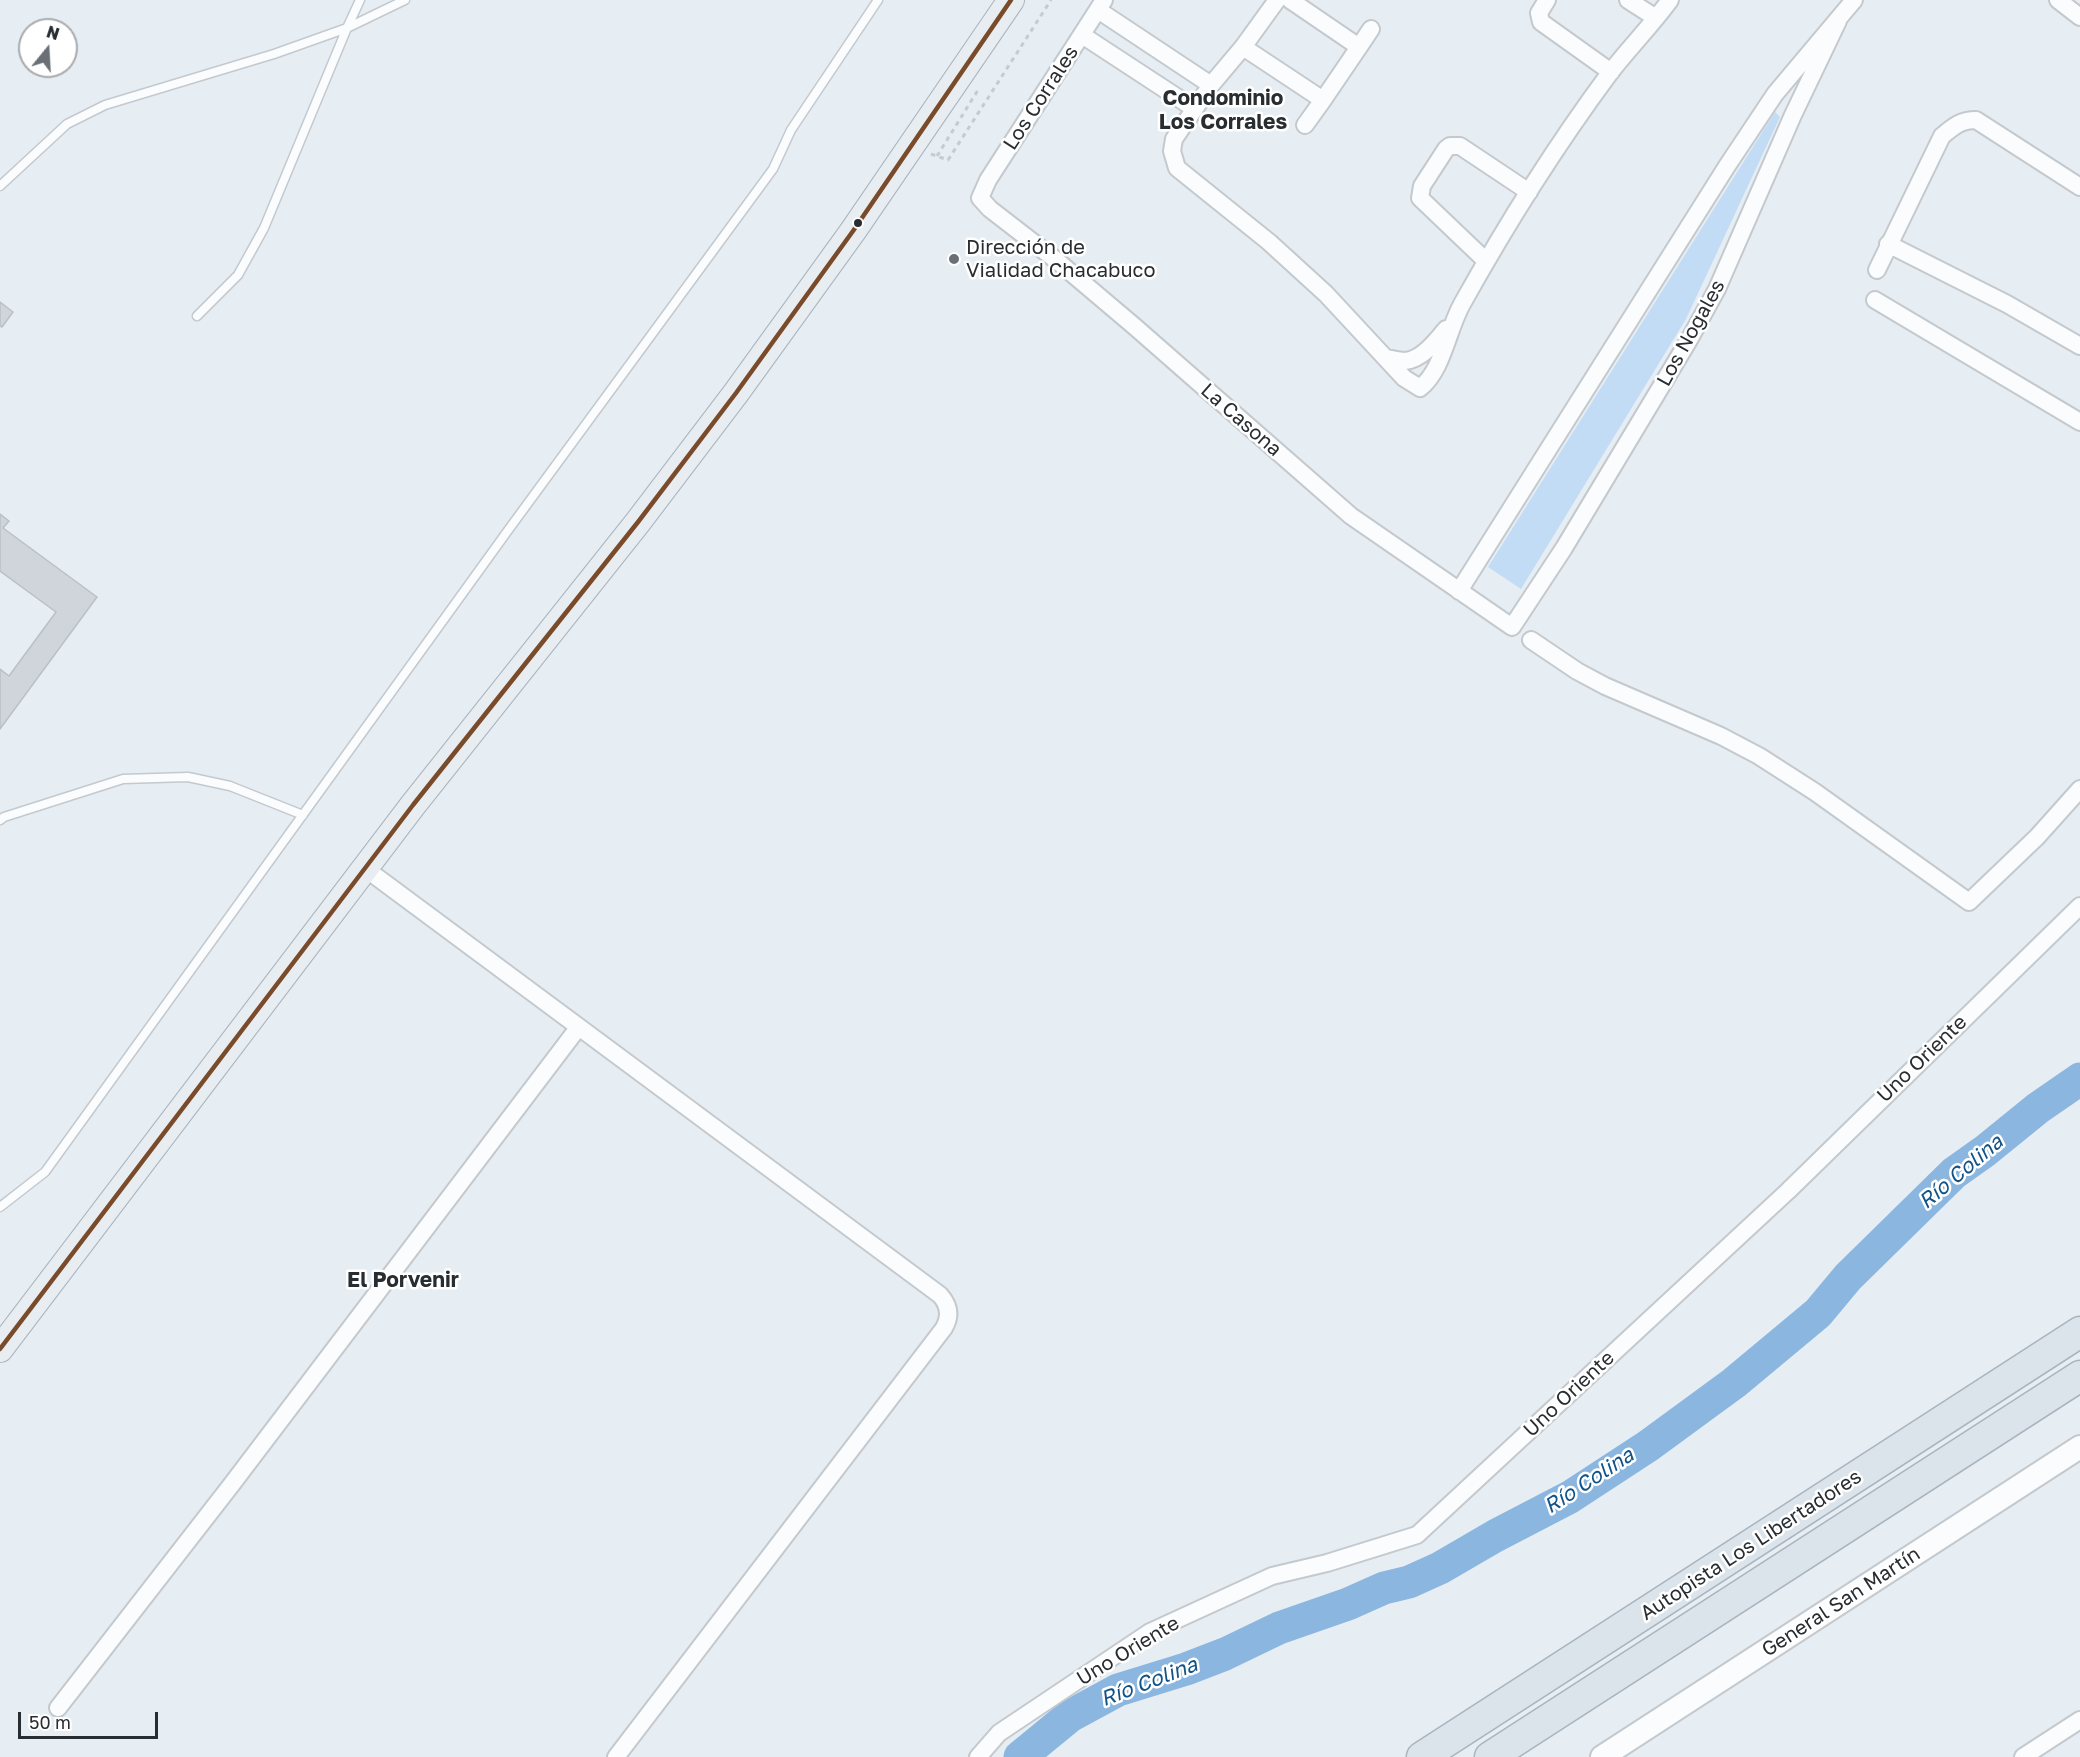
<!DOCTYPE html>
<html>
<head>
<meta charset="utf-8">
<style>
  body { margin:0 }
  #map { position:relative; width:2080px; height:1757px; overflow:hidden; background:#e6edf3; font-family:"Golos Text",sans-serif }
  canvas { display:block }
  .north { position:absolute; left:18px; top:18px; width:60px; height:60px; box-sizing:border-box; background:#fff; border:2px solid #a9abad; border-radius:50%; rotate:18deg; font-size:16px; font-weight:700; line-height:24px; text-align:center; color:#282d31 }
  .north::after { content:''; display:block; margin:auto; width:21px; height:27px; background:#6a7075; clip-path:polygon(50% 0,100% 100%,50% 72%,0 100%) }
  .scale { position:absolute; left:18px; top:1712px; width:140px; height:27px; box-sizing:border-box; border:3px solid #282d31; border-top:0; padding-left:8px; font-size:18px; line-height:21px; white-space:nowrap; color:#282d31; -webkit-text-stroke:4px #fff; paint-order:stroke }
</style>
</head>
<body>
<div id="map">
<canvas width="2080" height="1757"></canvas>
<div class="north">N</div>
<div class="scale">50 m</div>
</div>
<script>
const ctx = document.querySelector('canvas').getContext('2d');
ctx.lineJoin = 'round';
function fill(path, color) { ctx.fillStyle = color; ctx.fill(path, 'evenodd'); }
function trace(path, color, width, dash) { ctx.strokeStyle = color; ctx.lineWidth = width; ctx.lineCap = dash ? 'butt' : 'round'; ctx.setLineDash(dash || []); ctx.stroke(path); }
function write(font, color, halo, rows, align = 'center') {
  ctx.font = font + ' "Golos Text",sans-serif'; ctx.lineWidth = 5; ctx.setLineDash([]); ctx.textBaseline = 'middle'; ctx.strokeStyle = halo; ctx.fillStyle = color; for (const [text, x, y, turn = 0] of rows) {
    ctx.save(); ctx.translate(x, y); ctx.rotate((+turn || 0) * Math.PI / 180); ctx.textAlign = isNaN(turn) ? turn : align; if (halo) ctx.strokeText(text, 0, 0); ctx.fillText(text, 0, 0); ctx.restore();
  }
}
fill(new Path2D(`
  M1775,112L1780,117L1686,319L1521,589L1488,567Z`), '#c3dcf5');
trace(new Path2D(`
  M1020,1757L1070,1716L1118,1690L1186,1669L1225,1654L1279,1628L1348,1604L1384,1588L1409,1582L1440,1568L1495,1536L1570,1497L1648,1446L1734,1383L1818,1313L1848,1277L1954,1173L1985,1151L2038,1108L2080,1079`), '#8bb6df', 33);
const building = new Path2D(`
  M0,302L13,312L2,327L0,326Z
  M0,514L9,521L3,528L97,597L0,729V669L9,676L56,612L0,571Z`);
fill(building, '#cfd5da');
trace(building, '#bbc0c5', 1.5);
const lane = new Path2D(`
  M0,186L67,124L105,105L274,54L347,28L405,0
  M197,316L238,275L264,228L347,28L360,0
  M0,820L4,817L123,779L188,777L230,786L303,815
  M0,1207L45,1172L509,529L773,169L791,130L878,0`);
const street = new Path2D(`
  M1104,0L988,180L980,198L990,209L1056,260L1134,326L1351,516L1512,627L1564,548L1689,340L1717,289L1793,115L1838,21
  M1277,0L1243,47L1211,85L1174,139L1172,151L1177,168L1269,242L1326,294L1404,378L1420,388C1443,370 1447,331 1462,304C1506,225 1555,147 1609,74C1628,49 1651,26 1670,0
  M1547,0L1539,13L1541,22L1611,72
  M1628,0L1656,18
  M2058,0L2080,17
  M1098,10L1211,85
  M1082,35L1195,109
  M1243,47L1323,100L1359,47L1290,0
  M1359,47L1371,29
  M1305,125L1323,100
  M1888,244L2007,304L2080,346
  M1486,261L1420,198L1422,186L1446,149L1450,146H1460L1529,192
  M1877,270L1942,136C1954,126 1961,120 1976,120L2080,187
  M1875,300L2080,422
  M1386,358C1392,359 1399,361 1405,361C1422,360 1437,340 1446,329
  M1459,591L1727,166L1775,94L1854,0
  M1531,640L1577,671L1605,686L1721,736L1759,756L1815,792L1969,902L2037,837L2080,789
  M366,869L940,1295C949,1305 951,1316 944,1328L616,1757
  M58,1708L232,1484L578,1028
  M978,1757L999,1733L1150,1632L1272,1576L1327,1563L1417,1535L1788,1191L2080,906
  M2023,1757L2080,1720`);
const secondary = new Path2D(`
  M1602,1757L2080,1447`);
const primary = new Path2D(`
  M0,1349L413,805L638,522L736,393L853,231L1011,0`);
const highway = new Path2D(`
  M1422,1757L2080,1332
  M1490,1757L2080,1376`);
trace(lane, '#c4c9ce', 11);
trace(street, '#c4c9ce', 20);
trace(secondary, '#c4c9ce', 26);
trace(primary, '#aab4be', 28);
trace(highway, '#aab4be', 33);
trace(new Path2D(`
  M931,154L948,160L1051,0
  M937,156L978,90`), '#c8cbce', 3, [4.5, 4.5]);
trace(lane, '#fbfcfd', 8);
trace(street, '#fbfcfd', 16);
trace(secondary, '#fbfcfd', 22);
trace(primary, '#e8edf2', 26);
trace(highway, '#dbe4eb', 30);
trace(new Path2D(`
  M0,1349L413,805L638,522L736,393L853,231L1011,0`), '#7a4b2a', 4.5);
for (const [x, y, r, color] of [
  [858,223,5,"#282d31"],
  [954,259,6,"#6a7075"]
]) { const dot = new Path2D(); dot.arc(x, y, r, 0, 2 * Math.PI); ctx.fillStyle = color; ctx.fill(dot); trace(dot, '#fff', 2); }
write('20px', '#282d31', '#fff', [
  ["Los Corrales",1041,98,-57],
  ["Los Nogales",1691,333,-61],
  ["La Casona",1241,420,41],
  ["Uno Oriente",1922,1059,-44],
  ["Uno Oriente",1569,1394,-43],
  ["Autopista Los Libertadores",1751,1545,-33],
  ["General San Martín",1841,1602,-33],
  ["Uno Oriente",1128,1651,-31]
]);
write('20px', '#282d31', '#fff', [
  ["Dirección de",966,248],
  ["Vialidad Chacabuco",966,271]
], 'left');
write('bold 21px', '#282d31', '#fff', [
  ["Condominio",1223,98],
  ["Los Corrales",1223,122],
  ["El Porvenir",403,1280]
]);
write('italic 21px', '#115387', '#fff', [
  ["Río Colina",1961,1172,-40],
  ["Río Colina",1589,1481,-33],
  ["Río Colina",1149,1682,-21]
]);
</script>
</body>
</html>
